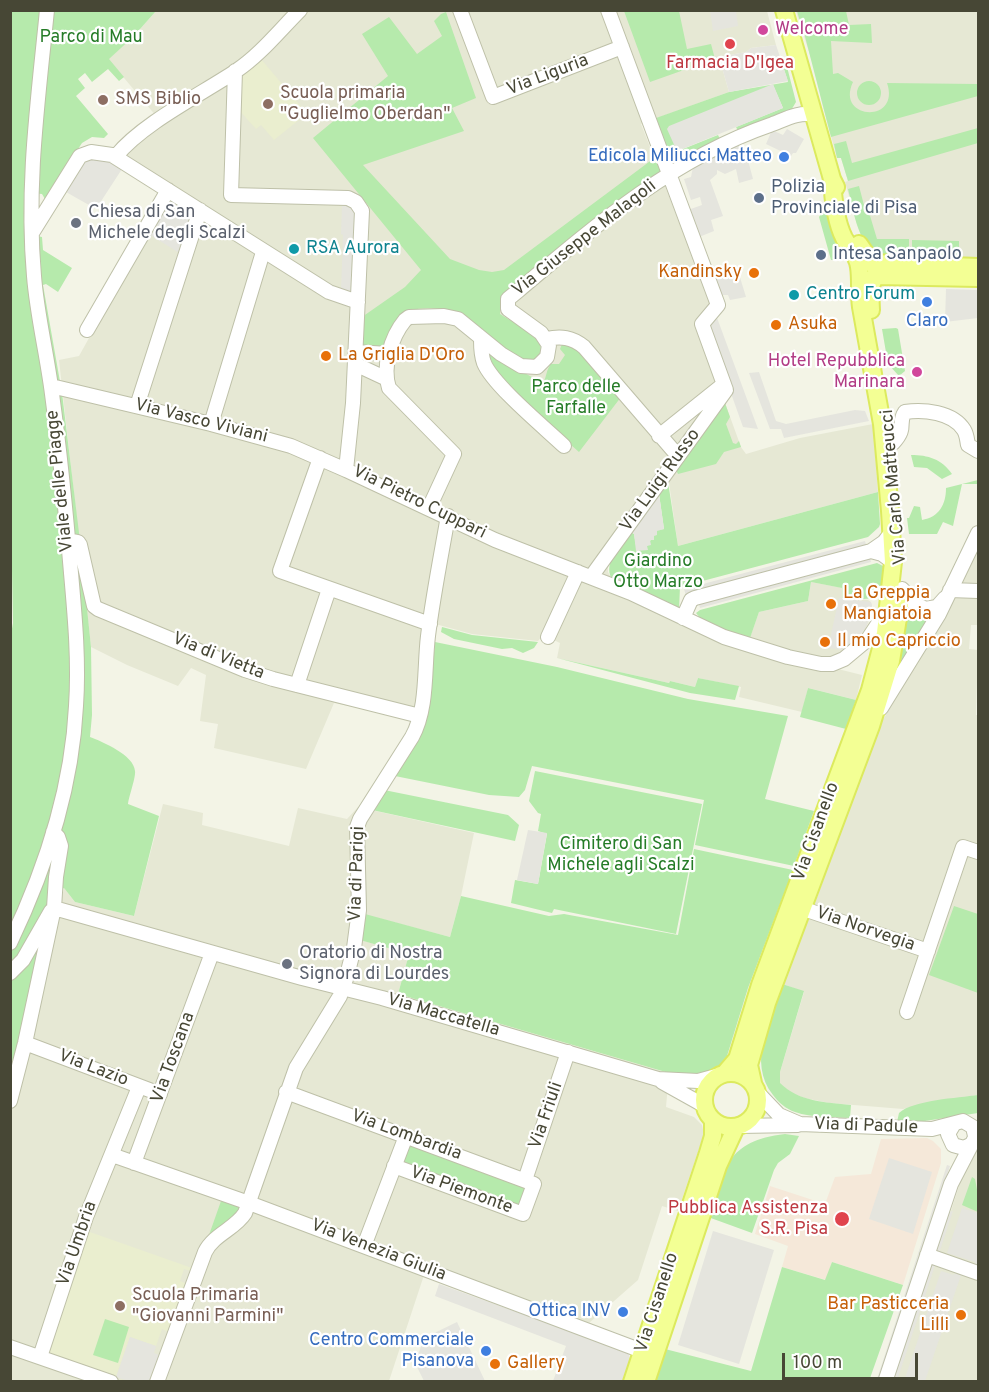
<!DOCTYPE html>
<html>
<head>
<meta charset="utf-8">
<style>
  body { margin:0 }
  #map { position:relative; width:989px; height:1392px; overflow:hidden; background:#f3f4e6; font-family:Overpass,sans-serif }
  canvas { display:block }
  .frame { position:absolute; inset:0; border:12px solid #474735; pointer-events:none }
  .scale { position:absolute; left:782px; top:1353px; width:136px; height:27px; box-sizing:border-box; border:3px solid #474735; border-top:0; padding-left:8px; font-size:18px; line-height:21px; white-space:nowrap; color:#474735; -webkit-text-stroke:4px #fff; paint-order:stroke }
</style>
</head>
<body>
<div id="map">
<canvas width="989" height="1392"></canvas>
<div class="frame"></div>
<div class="scale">100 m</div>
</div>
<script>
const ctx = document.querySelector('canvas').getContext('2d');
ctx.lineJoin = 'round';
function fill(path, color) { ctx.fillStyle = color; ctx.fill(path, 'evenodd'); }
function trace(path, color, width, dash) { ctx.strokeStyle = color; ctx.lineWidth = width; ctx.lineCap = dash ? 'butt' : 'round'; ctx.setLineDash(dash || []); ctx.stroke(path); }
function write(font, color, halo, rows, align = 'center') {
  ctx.font = font + ' Overpass,sans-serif'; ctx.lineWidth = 4.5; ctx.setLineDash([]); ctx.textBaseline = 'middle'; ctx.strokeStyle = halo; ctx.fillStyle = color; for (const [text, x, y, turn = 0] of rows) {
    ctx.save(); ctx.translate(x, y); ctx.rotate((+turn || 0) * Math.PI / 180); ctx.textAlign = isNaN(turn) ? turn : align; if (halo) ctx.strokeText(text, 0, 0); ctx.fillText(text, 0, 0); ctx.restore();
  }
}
fill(new Path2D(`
  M156,11H767L776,45L751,48L746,52L719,57L729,92L641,124L711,304L695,322L719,380L725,403L741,447L746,454L800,438L873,424L878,492L678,546L669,483L608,564V572L612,579L749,640L759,612L808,601L811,582L843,588L842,598L868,600L871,602L873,611L870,619L865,629L843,650L838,669L862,675L856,700L808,688L802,712L739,697L741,687L698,678L695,687L670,681L669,683L557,658L560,643L543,635L538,641L472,634L428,622L418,707L409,719L334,703L306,769L214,748L218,724L200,721L206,675L191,668L178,686L127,665L91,647L59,360L79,356L168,196L118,164L131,146L162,123L108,59L133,37Z
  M796,11H978V259L887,256L877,253L864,242L857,224L845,182L848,181L841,158H837L822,103L816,74Z
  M978,549V625H971L969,649L978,650L976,715H978V1095L929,1103L903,1109L829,1103L804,1098L789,1092L779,1083L780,1072L804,992L782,984L814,906L877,730L955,597Z
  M163,804L203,813L202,825L289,846L298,808L347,819L358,807L474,833L461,896L450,937L366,915L361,940L409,954L398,994L669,1073L666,1107L694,1117L702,1125L704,1134L678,1211L662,1206L638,1280L589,1323L428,1263L389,1381H11L10,1064L25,1067L64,888L75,902L134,916Z
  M978,1144V1381L896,1382L966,1164Z`), '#e6e8d4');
fill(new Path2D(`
  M261,59L304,110L297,117L299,120L274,140L261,125L256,129L237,108L239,77Z
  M87,1231L192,1268L191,1271L184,1269L180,1281L187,1284L169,1332L162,1329L156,1346L130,1337L116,1377L46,1353Z`), '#eaeecf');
fill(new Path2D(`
  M927,1138L933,1141L941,1149V1163L903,1285L832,1262L826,1280L782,1267L788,1246L755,1234L770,1186L825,1204L835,1177L871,1174L881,1139Z`), '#f5e8d9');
fill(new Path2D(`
  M10,11H156L133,37L109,59L124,77L119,81L108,69L92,82L85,73L78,79L85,88L76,96L108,134L104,138L92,137L82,143L45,199L42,194L31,193V235L42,237L43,250L72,268L58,292L46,284L43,285L62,393L80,541L91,647L92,715L90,737C103,742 134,755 135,771C136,777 129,796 128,804L159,816L134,916L75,902L64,888L50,896L44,913L47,922L14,1061L10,1060V640L13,623L10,465Z
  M624,11H679L687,49L711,44L715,59L650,82Z
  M797,11H846L849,25L871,24L872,43L831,41L833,74L838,73L853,82C835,120 901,124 887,83L978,84V96L831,137L801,21H800Z
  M446,12L476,98L452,108L464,131L363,165L450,259L479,270L492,272L504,270L657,156L661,171L583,228L500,299V314C513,323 558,342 534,360H521L512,355L453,312C439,307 408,305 398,318C392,326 390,339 383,348L363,346L362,343V317L405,287L421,270L313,138L388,76L362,34L389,17L417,54L442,36L434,21L441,14Z
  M785,59L796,102L790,112L738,131L736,127L783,108L773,85L678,151L718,135L720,139L671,163L656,118L729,92L788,82L781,60Z
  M857 93a12 12 0 1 1 24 0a12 12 0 1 1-24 0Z
  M978,128V143L848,181L841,158H837L834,144L846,141L852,163Z
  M859,186L865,209H868L877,239H909V257C898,257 885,258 876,253C857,242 853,208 848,189Z
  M826,206L840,260H831L819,217Z
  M912,240L959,241V259L912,257Z
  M896,328L898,329L905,371L899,376L888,364L882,329Z
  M562,344L576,346L621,397L579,452C552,427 503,389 487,357L489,354L543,383C547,376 546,370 551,364H559L565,355L560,349Z
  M725,403L730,417L726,424L733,443L736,444L739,441L741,447L724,452L716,464L678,474L676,470Z
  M911,455C928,455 942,459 952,474L942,479L927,468L914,467Z
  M978,480V484H962L953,526L943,522L937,534H909L907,518H909L914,506L920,507L922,520C939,517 946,505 946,488Z
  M668,482L678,546L878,492L880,524L879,527L868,537L680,587L679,610L612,579C602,562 622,546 631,532L634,534L637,551L647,546L657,530L664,529L659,494Z
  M877,563L883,566C887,603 870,600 842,598V588L811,582L808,601L759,612L749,641L702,620L696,613L700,610Z
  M908,601L934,613L894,676Z
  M442,627L472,635L538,642L534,648L523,653L512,648L502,649L454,639L441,632Z
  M435,642L557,667L688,699L788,716L765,799L814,811L794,866L695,845L704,800L532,766L525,790L519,797L489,795L395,776L432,672Z
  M557,658L669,683L670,681L695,687L698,678L739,686L735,700L690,693Z
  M808,688L856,700L846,729L800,717Z
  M535,771L702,804L676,934L554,909L552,913L511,903L515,880L538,884L547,834L538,831L541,814L538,813L529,801Z
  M384,790L508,815L519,825L515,841L372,810Z
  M694,849L793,870L748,988L727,1056L718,1067L706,1073L698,1075L669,1073L398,994L409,954L360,940L365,914L450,937L461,896L549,916L564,914L678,935Z
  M954,906L978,914V993L929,975Z
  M782,984L804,991L780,1072V1083C799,1102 825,1102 851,1105L850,1118C832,1117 812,1118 795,1112C786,1109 778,1102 773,1095C747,1062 770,1018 782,984Z
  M978,1095V1113L918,1122H897L899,1113C913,1100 958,1098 978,1095Z
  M785,1134L799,1136L790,1154L778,1163L774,1170L752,1233L708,1217C725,1168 726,1141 785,1134Z
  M409,1144L526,1187L519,1206L402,1163Z
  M972,1177L975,1179L978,1195V1212L962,1205Z
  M221,1201L239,1207L236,1215L209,1235Z
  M832,1262L903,1285L869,1381L655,1382L665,1349L751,1371L782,1267L825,1280Z
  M105,1319L129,1327L118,1363L93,1355Z`), '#b6eaac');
fill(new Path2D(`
  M710,11H736L738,26L713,31Z
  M776,45L788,81L729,92L719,57L746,52L751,48Z
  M773,84L783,108L680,150L676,149L667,129L669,126Z
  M787,129L804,139L796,153H793L791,156L766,144L772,130L783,135Z
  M738,145L745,149L753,179L739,183L736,169L725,174L717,170V174L710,180L723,216L711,220L714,231L699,237L688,210L702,205L700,197L691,200L684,179L691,177L693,167Z
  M91,157L111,162L122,169L96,209L66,192L85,160Z
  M180,203L196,212L181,254L147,233L165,204L175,211Z
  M342,205L350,206L357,213L353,292L341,291L343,235L341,234Z
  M738,271L746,297L730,300L728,295H722L714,273Z
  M946,289L978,290V318L945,322Z
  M716,315L758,429L743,427L707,326Z
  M759,372L776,421L786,424L855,410L865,411L869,421L784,438L781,429H770L749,373Z
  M659,494L664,529L657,531V535L654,536V540H650L651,545L647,546L648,550L636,551L634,534L631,532Z
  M865,541L871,562L700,608L698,602L686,596L684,589Z
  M839,598L871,602L873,611L865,629L855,641L843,650L828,648Z
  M528,830L547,833L538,884L517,880Z
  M889,1158L932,1172L913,1234L869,1219Z
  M947,1165L950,1166L879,1381L876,1382Z
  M962,1208L978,1213V1269L973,1267L975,1262L947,1253Z
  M953,1211L897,1381L890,1382L946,1213Z
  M713,1231L774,1250L739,1364L678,1345Z
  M941,1271L954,1275L955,1273L961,1275L925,1381H904Z
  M439,1284L625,1351L629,1355L631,1362L624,1381H553L566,1346L435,1296Z
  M457,1322L485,1381H424L415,1363L424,1338Z
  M130,1337L156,1346L154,1353L159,1355L149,1381H129L116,1377Z`), '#e5e5de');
const minor = new Path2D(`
  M460,10L493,97L622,47
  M235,71L231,195L348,198L356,202L362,211L353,403L346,470L495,540L631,593L724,637L788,657L821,664H832L844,659L868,639L888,609
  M116,156C143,123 200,95 236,71C260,55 279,31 300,10
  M32,233L80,156L91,152L112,155L329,292L358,302
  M87,330L168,190
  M546,339C561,336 572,337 584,347L678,456
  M481,340C481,348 481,355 484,363C493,385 545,428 564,446
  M356,352L388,354
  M355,364L387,379
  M51,386L211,424L291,446L346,470
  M137,406L200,210
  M211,424L263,252
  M659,436L724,384
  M893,443C908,427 897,424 905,412C923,409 953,412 964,430C967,435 967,440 968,445L978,451
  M320,458L280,571L430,624
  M429,508L454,454L389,388C382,367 391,337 405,320L409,317L444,316L458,319L501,354L521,366L537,367L547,357L549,345L541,333L508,309V299L519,290C596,225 674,158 770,125C784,120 799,111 814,115
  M891,533L884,542L871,551L882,554L893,562
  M68,540L78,542L80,545L94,606L98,609L245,670L273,679L420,716
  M591,577L726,390L702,324L718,305L608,10
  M902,589L914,603L925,609L937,607L945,598
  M950,590L978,591
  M683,618L691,600L695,598L871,551
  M548,637L578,572
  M297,685L329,589
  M881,708L939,614L978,533
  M54,908L302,978L382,998L658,1079L698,1081L720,1075
  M801,908L928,951
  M10,943C45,870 72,788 76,706C79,662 75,618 71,573C66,513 60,453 52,394C47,354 37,315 34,276C26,185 38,101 47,10
  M10,973L23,960L51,911
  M907,1012L963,847L978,852
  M25,1043L160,1094
  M662,1082L705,1106
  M286,1092L534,1184L523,1214L394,1166
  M758,1093L779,1115L800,1124L932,1129L963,1121L973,1127L975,1136
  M10,1101L25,1043L54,908L56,877L61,846L58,837L53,832
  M954,1124L948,1134L953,1145L964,1148L972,1144
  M739,1126L798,1125
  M112,1155L249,1203L642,1351
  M134,1163L212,953
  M525,1180L568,1052
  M364,1246L406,1136
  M927,1255L978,1273
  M10,1347L111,1382
  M40,1357L86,1217L139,1087
  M157,1382L205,1252C214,1234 235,1229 245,1213L296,1068L340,996L346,979L354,948L359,910L357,827L360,819L412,737C428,708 424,669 428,636C433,596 441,556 448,516
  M885,1382L951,1184L978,1132`);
const major = new Path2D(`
  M784,10L832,179L836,187
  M859,244L877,270L874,279L869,280L864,279
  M872,263L978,267
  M876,276L978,278
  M871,310L870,288L874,279
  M704 1100a27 27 0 1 1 54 0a27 27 0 1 1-54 0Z
  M725,1073L737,1059L760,985L870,690L885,633L893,562L890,511L882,424L861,307C859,293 861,279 859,267C858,256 849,247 844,238C835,220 833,198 832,179
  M753,1083L749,1065L767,1003L871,726L891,661L900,606
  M632,1382L707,1156L713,1136V1121
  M646,1382L718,1166L736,1127`);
trace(minor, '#bec0a8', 16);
trace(major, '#dcea5e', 20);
trace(minor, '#fff', 14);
trace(major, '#f3ff94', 16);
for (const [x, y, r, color] of [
  [763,30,6,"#d1479c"],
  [730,44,6,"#e0444e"],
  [103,100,6,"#8d6e63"],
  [268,104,6,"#8d6e63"],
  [784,157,6,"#3f7fe0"],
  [759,198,6,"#5c6f8a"],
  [76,223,6,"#6b7280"],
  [294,249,6,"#0f9aa8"],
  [821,255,6,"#5c6f8a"],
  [754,273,6,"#e8710a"],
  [794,295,6,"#0f9aa8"],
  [927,302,6,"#3f7fe0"],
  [776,325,6,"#e8710a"],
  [326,356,6,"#e8710a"],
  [917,372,6,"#d1479c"],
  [831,604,6,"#e8710a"],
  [825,642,6,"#e8710a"],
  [287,964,6,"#6b7280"],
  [842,1219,8,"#e0444e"],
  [120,1306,6,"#8d6e63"],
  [623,1312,6,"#3f7fe0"],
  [961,1315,6,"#e8710a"],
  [486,1351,6,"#3f7fe0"],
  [495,1364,6,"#e8710a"]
]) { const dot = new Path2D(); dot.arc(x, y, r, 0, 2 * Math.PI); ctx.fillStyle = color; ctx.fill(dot); trace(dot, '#fff', 2); }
write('18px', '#b23c85', '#fff', [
  ["Welcome",775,30],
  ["Hotel Repubblica",905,362,"right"],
  ["Marinara",905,383,"right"]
], 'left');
write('18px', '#257c27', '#fff', [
  ["Parco di Mau",91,38],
  ["Parco delle",576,388],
  ["Farfalle",576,409],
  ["Giardino",658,562],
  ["Otto Marzo",658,583],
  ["Cimitero di San",621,845],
  ["Michele agli Scalzi",621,866]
]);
write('18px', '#be3a42', '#fff', [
  ["Farmacia D'Igea",730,64],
  ["Pubblica Assistenza",828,1209,"right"],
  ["S.R. Pisa",828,1230,"right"]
]);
write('18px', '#474735', '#fff', [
  ["Via Liguria",548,76,-21],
  ["Via Giuseppe Malagoli",585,239,-38],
  ["Via Vasco Viviani",201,422,14],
  ["Viale delle Piagge",61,481,-96],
  ["Via Luigi Russo",661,481,-54],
  ["Via Carlo Matteucci",895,487,-95],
  ["Via Pietro Cuppari",419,503,26],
  ["Via di Vietta",218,657,22],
  ["Via Cisanello",817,832,-70],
  ["Via di Parigi",358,874,-88],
  ["Via Norvegia",865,930,19],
  ["Via Maccatella",443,1016,16],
  ["Via Toscana",174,1058,-70],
  ["Via Lazio",93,1069,21],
  ["Via Friuli",547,1116,-71],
  ["Via di Padule",866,1127,2],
  ["Via Lombardia",406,1136,20],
  ["Via Piemonte",461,1191,20],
  ["Via Umbria",78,1244,-71],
  ["Via Venezia Giulia",378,1251,21],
  ["Via Cisanello",658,1303,-72]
]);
write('18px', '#785e54', '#fff', [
  ["Scuola primaria",280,94],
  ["\"Guglielmo Oberdan\"",280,115],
  ["SMS Biblio",115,100],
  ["Scuola Primaria",132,1296],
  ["\"Giovanni Parmini\"",132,1317]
], 'left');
write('18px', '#366cbe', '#fff', [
  ["Edicola Miliucci Matteo",772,157],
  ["Claro",927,322,"center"],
  ["Ottica INV",611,1312],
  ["Centro Commerciale",474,1341],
  ["Pisanova",474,1362]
], 'right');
write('18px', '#4e5e75', '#fff', [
  ["Polizia",771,188],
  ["Provinciale di Pisa",771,209],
  ["Intesa Sanpaolo",833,255]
], 'left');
write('18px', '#5b616d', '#fff', [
  ["Chiesa di San",88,213],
  ["Michele degli Scalzi",88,234],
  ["Oratorio di Nostra",299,954],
  ["Signora di Lourdes",299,975]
], 'left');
write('18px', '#0d838f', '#fff', [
  ["RSA Aurora",306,249],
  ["Centro Forum",806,295]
], 'left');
write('18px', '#c56008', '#fff', [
  ["Kandinsky",742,273,"right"],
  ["Asuka",788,325],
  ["La Griglia D'Oro",338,356],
  ["La Greppia",843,594],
  ["Mangiatoia",843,615],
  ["Il mio Capriccio",837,642],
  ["Bar Pasticceria",949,1305,"right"],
  ["Lilli",949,1326,"right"],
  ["Gallery",507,1364]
], 'left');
</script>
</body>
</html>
